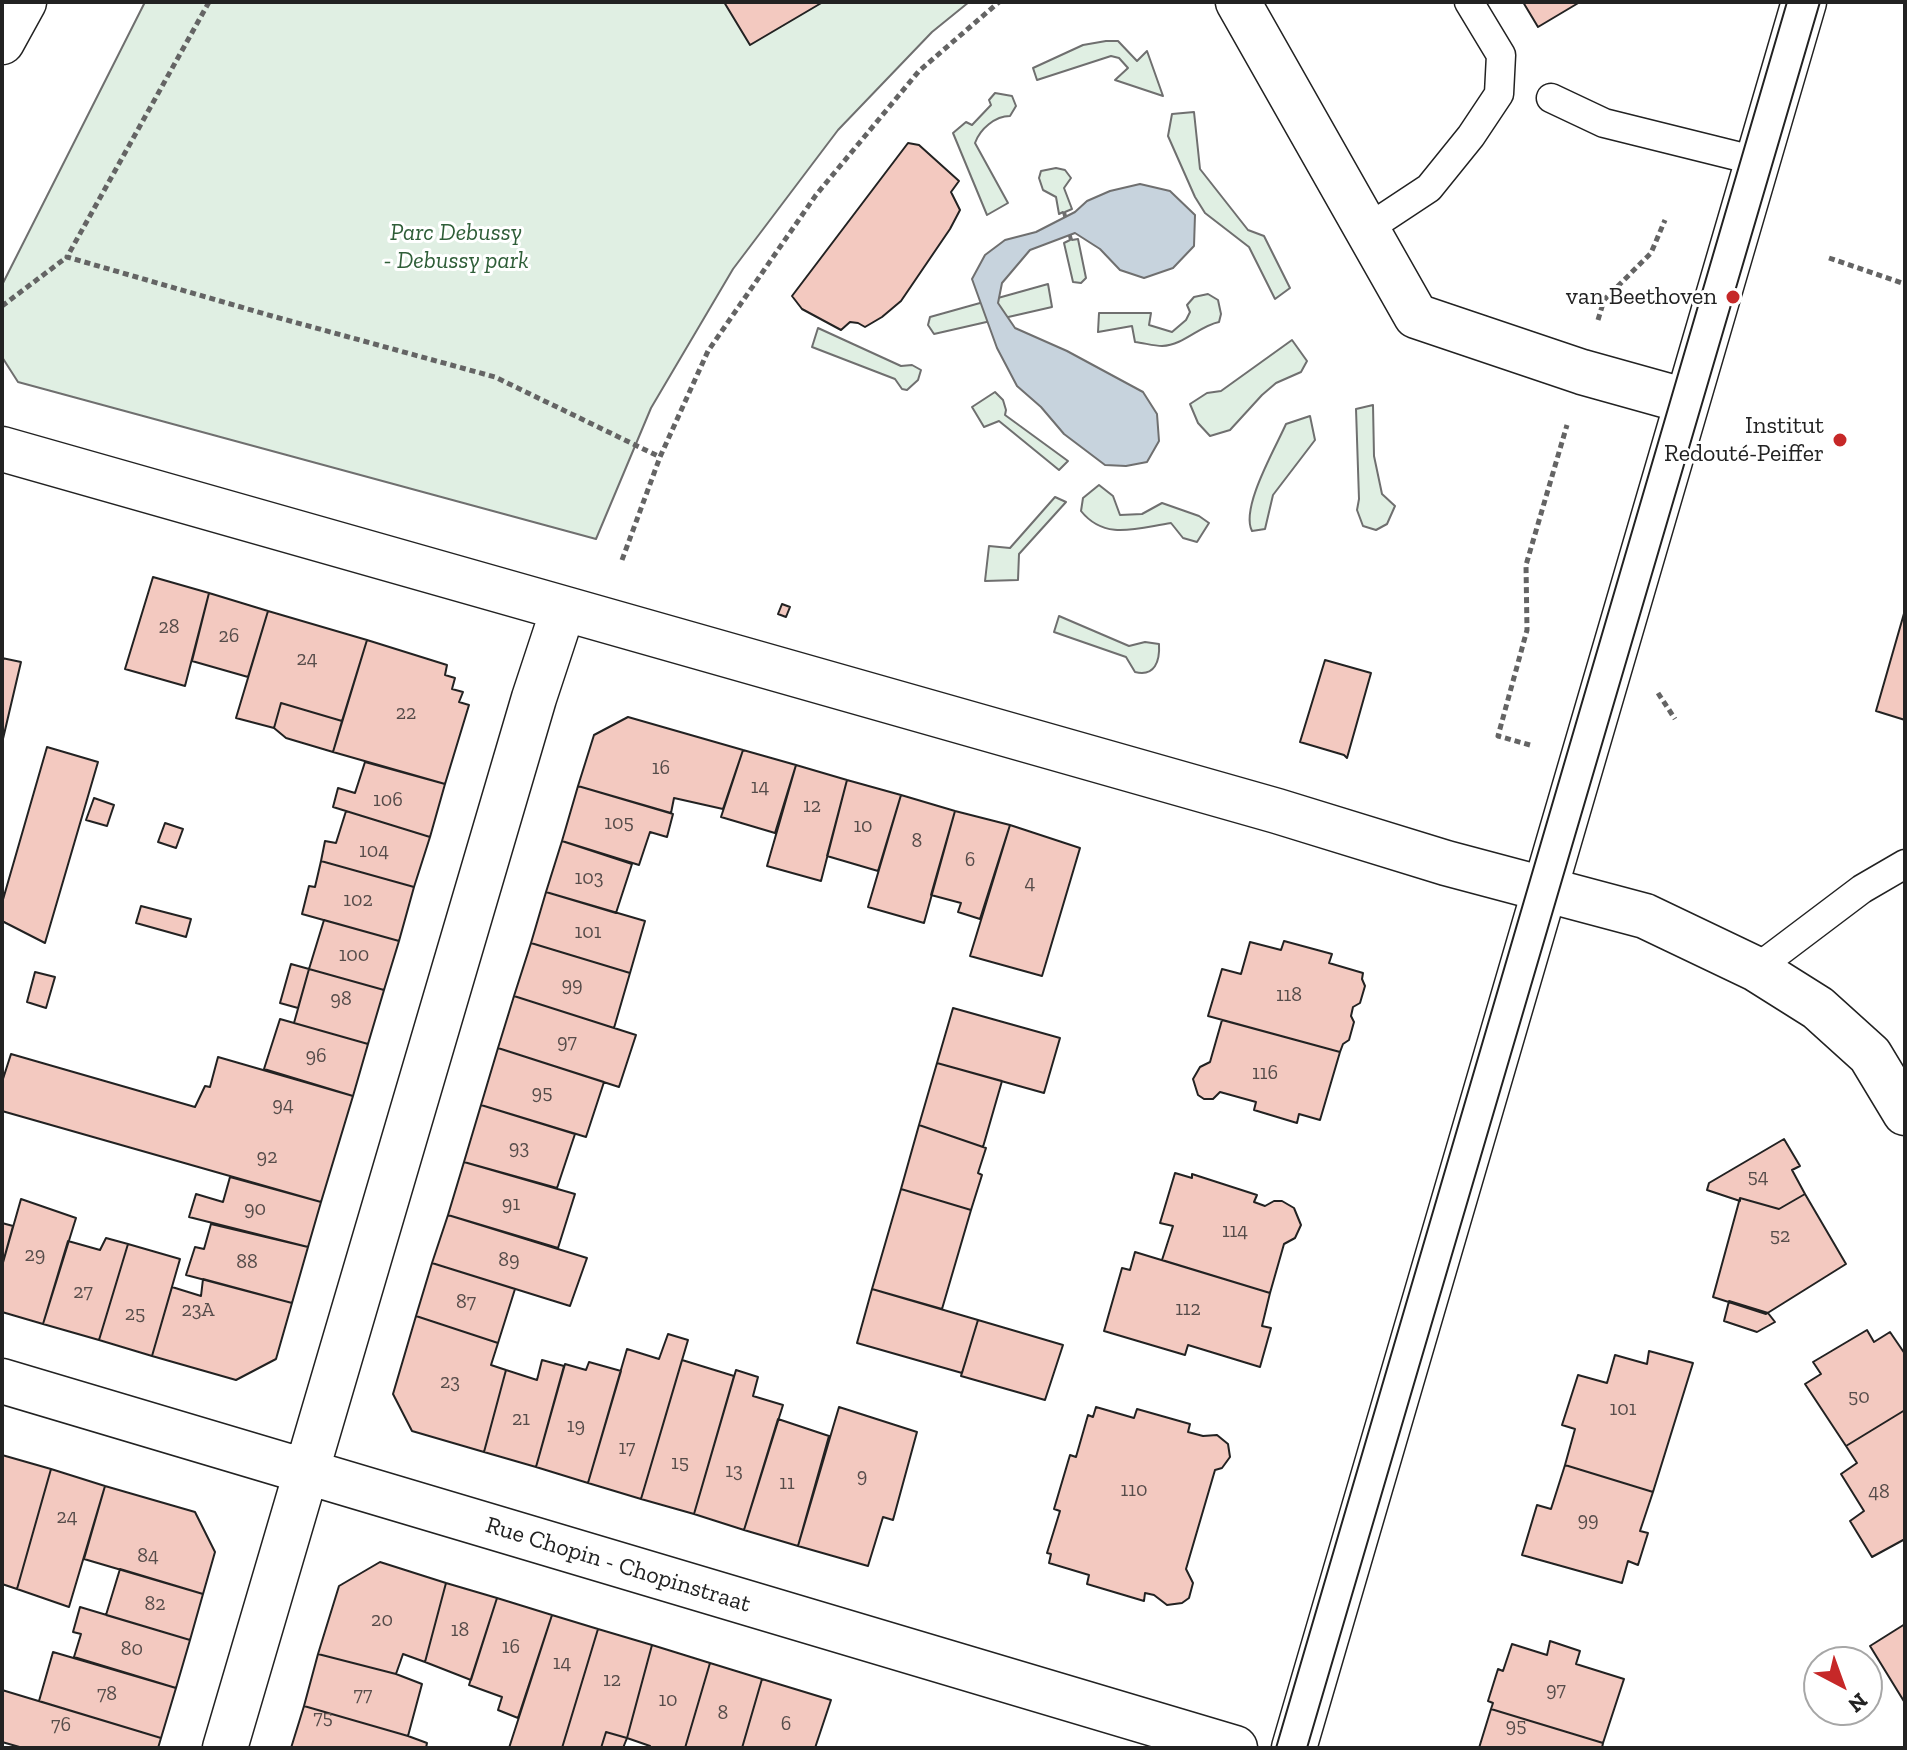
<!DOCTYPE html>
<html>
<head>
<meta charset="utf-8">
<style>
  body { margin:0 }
  #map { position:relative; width:1907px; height:1750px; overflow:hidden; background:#fff; font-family:"Zilla Slab",serif }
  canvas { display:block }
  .frame { position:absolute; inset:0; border:4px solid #222; pointer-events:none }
  .north { position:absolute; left:1803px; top:1646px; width:80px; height:80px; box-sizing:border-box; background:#fff; border:2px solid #a7a7a7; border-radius:50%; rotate:139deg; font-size:22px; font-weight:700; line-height:32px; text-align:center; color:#222 }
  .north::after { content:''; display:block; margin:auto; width:28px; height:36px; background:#c62828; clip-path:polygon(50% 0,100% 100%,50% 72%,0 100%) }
</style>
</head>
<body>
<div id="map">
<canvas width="1907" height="1750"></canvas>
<div class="frame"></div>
<div class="north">N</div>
</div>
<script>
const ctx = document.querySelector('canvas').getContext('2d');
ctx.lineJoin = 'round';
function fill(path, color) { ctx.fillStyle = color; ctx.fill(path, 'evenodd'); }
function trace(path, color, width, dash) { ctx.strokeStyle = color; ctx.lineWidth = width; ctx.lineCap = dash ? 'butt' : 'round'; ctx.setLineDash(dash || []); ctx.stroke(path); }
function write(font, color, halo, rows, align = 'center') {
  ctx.font = font + ' "Zilla Slab",serif'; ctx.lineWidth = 6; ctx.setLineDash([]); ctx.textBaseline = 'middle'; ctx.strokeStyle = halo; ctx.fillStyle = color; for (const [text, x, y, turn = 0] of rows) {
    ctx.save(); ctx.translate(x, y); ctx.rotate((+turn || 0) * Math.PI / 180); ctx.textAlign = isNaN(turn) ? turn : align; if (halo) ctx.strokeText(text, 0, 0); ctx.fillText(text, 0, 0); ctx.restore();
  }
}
const green = new Path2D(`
  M145,2H969L932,32L838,130L733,269L651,408L596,539L18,382L2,357V285Z
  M1106,41H1118L1137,61L1147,51L1163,96L1115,80L1128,68L1119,58L1111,56L1037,80L1033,68L1083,45Z
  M995,93L1012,96L1016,106L1010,116C995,116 980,129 975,143L1008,203L987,215L953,133L966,122L972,125L991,105L989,100Z
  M1194,112L1200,169L1248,230L1264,236L1290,288L1275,299L1249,247L1205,213L1195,197L1168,136L1172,114Z
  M1056,168L1065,170L1071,178L1064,188L1072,209L1065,212L1072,240L1078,239L1086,278L1081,283L1073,282L1064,243L1070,240L1063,212L1059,214L1056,197L1043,190L1039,178L1041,171Z
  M1048,284L1052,307L934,334L928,325L930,317Z
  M1208,294L1218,300L1221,314L1219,322C1199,326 1184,345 1162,346C1154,346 1144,343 1135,342L1132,326L1098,332L1099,313H1151L1149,325L1172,332L1186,320L1190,312L1187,305L1194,297Z
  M818,328L901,366L912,365L921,370L918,380L907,390L902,389L895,379L812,347Z
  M1292,340L1307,361L1301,372L1276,383L1262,395L1230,430L1210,436L1198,423L1190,404L1207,393L1221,391Z
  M995,392L1003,400L1006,410L1005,415L1068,461L1059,470L999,421L984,427L972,407Z
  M1373,405L1374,456L1382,494L1395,506L1387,524L1376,530L1363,526L1357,510L1359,499L1356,409Z
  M1310,416L1315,440L1273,495L1265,529L1252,531C1240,508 1276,447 1286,424Z
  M1099,485L1113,496L1120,515L1142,514L1162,503L1199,516L1209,523L1197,542L1183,538L1171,523C1137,528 1105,541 1081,511L1083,498Z
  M1055,497L1066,502L1019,554L1018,580L985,581L989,546L1010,548Z
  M1059,616L1129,646L1145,642L1159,644C1160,661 1155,677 1135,672L1126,657L1054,632Z`);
fill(green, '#e0efe3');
trace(green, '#6f6f6f', 2);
const water = new Path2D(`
  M1140,184L1170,191L1195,215L1194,246L1173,268L1144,278L1120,270L1100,249L1075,233L1030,250L1002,283L998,303L1015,328L1067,351L1143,392L1157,414L1159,441L1147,462L1126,466L1105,465L1064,434L1041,407L1017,386L997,348L972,279L985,255L1005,240L1036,232L1075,212L1087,201L1110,191Z`);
fill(water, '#c7d3dd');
trace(water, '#6f6f6f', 2);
const building = new Path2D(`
  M724,2H823L750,45Z
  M1523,2H1580L1538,27Z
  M908,143L919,145L959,181L951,192L960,210L950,229L901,301L882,317L865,327L858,323L850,322L841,330L802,309L792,296Z
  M153,577L209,593L185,686L125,669Z
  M209,593L268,611L248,677L192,661Z
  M782,604L790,607L786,617L778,614Z
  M1905,610V720L1876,711Z
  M268,611L367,640L342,721L281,703L274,728L236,718Z
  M367,640L447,665L445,675L455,678L452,689L463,692L459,702L469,705L445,784L333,752Z
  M2,658L21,662L2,743Z
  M1325,660L1371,673L1347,758L1344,755L1300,742Z
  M281,703L342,721L333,752L286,738L274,728Z
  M628,717L743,750L723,809L674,798L671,813L578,786L594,735Z
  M47,747L98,762L45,943L2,921V903Z
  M743,750L796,765L775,833L721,817Z
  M365,762L445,784L430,837L333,807L338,788L355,793Z
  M796,765L847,780L821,881L767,866Z
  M847,780L901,795L878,871L827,856Z
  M578,786L673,814L667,837L650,832L639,865L562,841Z
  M901,795L955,811L924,923L868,907Z
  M94,798L114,805L107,826L86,820Z
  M346,811L430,837L414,887L321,861L325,841L336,843Z
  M955,811L1010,825L980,919L958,912L961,903L931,895Z
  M165,823L183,829L176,848L158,842Z
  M1010,825L1080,848L1042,976L970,956Z
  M562,841L632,864L616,913L546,892Z
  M321,861L414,887L399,941L302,914L309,886L315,887Z
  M546,892L645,921L630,973L531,943Z
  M141,906L191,919L186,937L136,923Z
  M324,920L399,941L384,990L309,969Z
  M1284,941L1332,954L1329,963L1363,973L1362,979L1365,986L1360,1003L1353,1007L1351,1016L1354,1022L1349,1040L1343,1044L1340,1052L1208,1016L1222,969L1241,974L1250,942L1281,950Z
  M531,943L630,973L614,1028L514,996Z
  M291,964L309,969L298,1008L280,1003Z
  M309,969L384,990L368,1044L294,1023Z
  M35,972L55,977L46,1008L27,1002Z
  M514,996L636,1035L619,1087L498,1048Z
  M953,1008L1060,1038L1044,1093L937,1063Z
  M280,1019L368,1044L353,1096L264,1069Z
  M1222,1020L1340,1052L1320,1120L1299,1114L1297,1123L1254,1110L1256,1102L1220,1092L1213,1099H1204L1198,1095L1193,1079L1200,1067L1210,1062Z
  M498,1048L604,1082L586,1137L481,1105Z
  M11,1054L195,1107L205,1086L210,1087L218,1057L353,1096L321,1202L2,1111V1082Z
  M937,1063L1002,1081L983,1147L919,1125Z
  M481,1105L575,1134L557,1188L464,1162Z
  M919,1125L986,1148L978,1173L982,1175L971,1210L901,1189Z
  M1784,1139L1800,1166L1792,1170L1805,1194L1779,1209L1740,1198V1201L1707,1190L1709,1183Z
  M464,1162L575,1194L558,1248L448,1215Z
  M1175,1173L1192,1178V1174L1257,1195L1254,1202L1265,1206L1274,1201H1282L1294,1208L1301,1225L1295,1238L1284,1244L1270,1293L1162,1260L1173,1226L1160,1223Z
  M230,1177L321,1202L308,1247L189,1217L196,1194L223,1202Z
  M901,1189L971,1210L942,1309L872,1289Z
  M1805,1194L1846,1264L1766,1314L1713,1297L1740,1198L1779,1209Z
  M21,1199L76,1218L43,1324L2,1312V1266Z
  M448,1215L587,1258L570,1306L432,1263Z
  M2,1223L13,1226L2,1266Z
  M211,1224L308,1247L292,1303L186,1275L195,1247L204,1249Z
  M106,1238L128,1244L99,1340L43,1324L68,1241L100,1250Z
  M128,1244L180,1259L152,1356L99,1340Z
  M1135,1252L1270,1293L1262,1326L1271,1328L1260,1367L1188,1345L1185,1355L1104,1331L1122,1268L1130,1270Z
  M432,1263L515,1289L498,1343L416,1316Z
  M203,1279L292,1303L276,1359L236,1380L152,1356L172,1287L201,1296Z
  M872,1289L978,1320L962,1373L857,1343Z
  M1729,1301L1768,1313L1775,1322L1757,1332L1724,1321Z
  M416,1316L498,1343L491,1365L506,1370L484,1452L412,1431L393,1394Z
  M978,1320L1063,1345L1045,1400L961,1376Z
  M1867,1330L1874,1342L1890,1332L1905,1354V1410L1846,1446L1805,1384L1821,1374L1813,1362Z
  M668,1334L688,1340L641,1499L588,1483L627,1349L659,1359Z
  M1649,1351L1693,1363L1653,1492L1565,1465L1575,1429L1562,1425L1578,1375L1607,1383L1615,1355L1647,1364Z
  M542,1360L564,1366L536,1467L484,1452L506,1370L537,1380Z
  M682,1360L734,1376L694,1514L641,1499Z
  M589,1362L621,1371L588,1483L536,1467L565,1364L586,1370Z
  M736,1370L758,1377L753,1396L783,1405L744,1530L694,1514Z
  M839,1407L917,1432L893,1520L883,1517L868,1566L798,1546Z
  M1096,1407L1134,1418L1137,1409L1190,1424L1188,1432L1203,1436L1217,1435L1228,1444L1230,1457L1222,1468L1215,1470L1186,1569L1193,1583L1189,1598L1182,1603L1167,1605L1154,1595L1145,1593L1144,1601L1087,1584L1089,1575L1049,1563L1051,1554L1047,1553L1060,1511L1054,1509L1070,1455L1076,1457L1088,1415L1093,1417Z
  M1905,1410V1539L1872,1557L1850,1521L1864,1511L1841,1474L1857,1463L1846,1446Z
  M778,1419L829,1436L798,1546L744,1530Z
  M2,1455L51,1469L17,1589L2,1584Z
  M1565,1465L1653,1492L1640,1531L1648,1533L1638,1565L1628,1561L1622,1583L1522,1555L1537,1505L1551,1509Z
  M51,1469L105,1486L69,1607L17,1589Z
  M105,1486L195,1512L215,1552L203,1594L84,1559Z
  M380,1562L446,1583L425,1662L403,1654L396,1674L318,1654L339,1586Z
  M120,1569L203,1594L190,1640L106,1615Z
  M446,1583L497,1598L471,1680L425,1662Z
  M497,1598L552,1615L518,1718L498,1710L502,1697L469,1685Z
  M80,1607L190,1640L176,1688L74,1657L81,1634L73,1632Z
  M552,1615L598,1629L562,1748H509Z
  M1905,1624V1703L1870,1646Z
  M598,1629L652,1645L627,1738L606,1732L601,1748H562Z
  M1550,1641L1580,1651L1576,1664L1624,1679L1603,1743L1491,1709L1493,1703L1488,1701L1498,1669L1503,1671L1512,1644L1547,1655Z
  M652,1645L710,1663L685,1748H650V1746L627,1738Z
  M53,1652L176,1688L161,1738L39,1701Z
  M318,1654L396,1674L422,1684L408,1736L304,1706Z
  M710,1663L762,1679L742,1748H685Z
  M762,1679L831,1700L815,1748H742Z
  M2,1690L161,1738L158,1748H23L2,1742Z
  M304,1706L408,1736L427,1743L426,1748H291Z
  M1491,1709L1603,1743L1602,1748H1479Z
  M606,1732L627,1738L623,1748H601Z`);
fill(building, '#f3c9c0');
trace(building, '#222', 2);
const lane = new Path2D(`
  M1551,98L1604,123L1757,161
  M1367,229L1429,188L1471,136L1499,94L1501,55L1469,2
  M1756,969L1862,889L1905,864`);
const street = new Path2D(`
  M1238,2L1416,316L1582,372L1686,401
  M2,449L1277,811L1446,863L1645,916L1756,969L1818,1008L1870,1055L1905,1113
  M2,1381L1235,1748
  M225,1748L534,698L563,610`);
const secondary = new Path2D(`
  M1294,1748L1804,2`);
const primary = new Path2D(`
  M2,42L24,2`);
trace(lane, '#222', 31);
trace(street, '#222', 47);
trace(secondary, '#222', 47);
trace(primary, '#222', 47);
trace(new Path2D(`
  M209,2L67,257L272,316L495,377L660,457
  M1829,258L1905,284
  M2,306L67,257
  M1598,320L1604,300L1651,253L1665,220
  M622,560L660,457L708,351L816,195L919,71L999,2
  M1658,693L1675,719
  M1530,745L1498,736L1527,630L1526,565L1567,425`), '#646464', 5, [6, 4]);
trace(lane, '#fff', 28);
trace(street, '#fff', 44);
trace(secondary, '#fff', 44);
trace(primary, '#fff', 44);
trace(new Path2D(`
  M1276,1748L1787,2
  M1307,1748L1820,2`), '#222', 2);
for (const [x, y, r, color] of [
  [1733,297,8,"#c62828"],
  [1840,440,8,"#c62828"]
]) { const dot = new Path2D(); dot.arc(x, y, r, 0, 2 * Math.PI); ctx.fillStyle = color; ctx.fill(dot); trace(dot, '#fff', 3); }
write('20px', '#564c4a', null, [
  ["28",169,627],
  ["26",229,636],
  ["24",307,659],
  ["22",406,713],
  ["16",661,768],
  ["14",760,787],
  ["106",388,800],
  ["12",812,806],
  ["105",619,823],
  ["10",863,826],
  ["8",917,841],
  ["104",374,851],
  ["6",970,860],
  ["103",589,878],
  ["4",1030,883],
  ["102",358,900],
  ["101",588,932],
  ["100",354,955],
  ["99",572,985],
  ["118",1289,995],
  ["98",341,999],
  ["97",567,1042],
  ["96",316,1056],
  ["116",1265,1073],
  ["95",542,1093],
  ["94",283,1105],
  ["93",519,1148],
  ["92",267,1157],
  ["54",1758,1177],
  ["91",511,1204],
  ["90",255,1209],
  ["114",1235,1231],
  ["52",1780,1236],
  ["29",35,1255],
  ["89",509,1260],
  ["88",247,1262],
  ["27",83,1292],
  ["87",466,1302],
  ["112",1188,1309],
  ["23A",198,1310],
  ["25",135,1314],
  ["23",450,1382],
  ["50",1859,1397],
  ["101",1623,1409],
  ["21",521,1419],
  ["19",576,1426],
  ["17",627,1448],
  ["15",680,1463],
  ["13",734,1471],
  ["9",862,1476],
  ["11",787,1483],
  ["110",1134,1490],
  ["48",1879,1492],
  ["24",67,1517],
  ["99",1588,1520],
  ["84",148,1556],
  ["82",155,1604],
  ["20",382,1620],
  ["18",460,1630],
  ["16",511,1647],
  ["80",132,1649],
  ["14",562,1663],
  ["12",612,1680],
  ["97",1556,1690],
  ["78",107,1694],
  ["77",363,1695],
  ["10",668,1700],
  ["8",723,1713],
  ["75",323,1718],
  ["6",786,1724],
  ["76",61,1725],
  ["95",1516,1726]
]);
write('italic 24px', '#2f5e38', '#fff', [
  ["Parc Debussy",456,233],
  ["- Debussy park",456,261]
]);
write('24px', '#222', '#fff', [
  ["van Beethoven",1717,297],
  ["Institut",1824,426],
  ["Redouté-Peiffer",1824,454]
], 'right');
write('24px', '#222', '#fff', [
  ["Rue Chopin - Chopinstraat",618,1565,17]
]);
</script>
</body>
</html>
